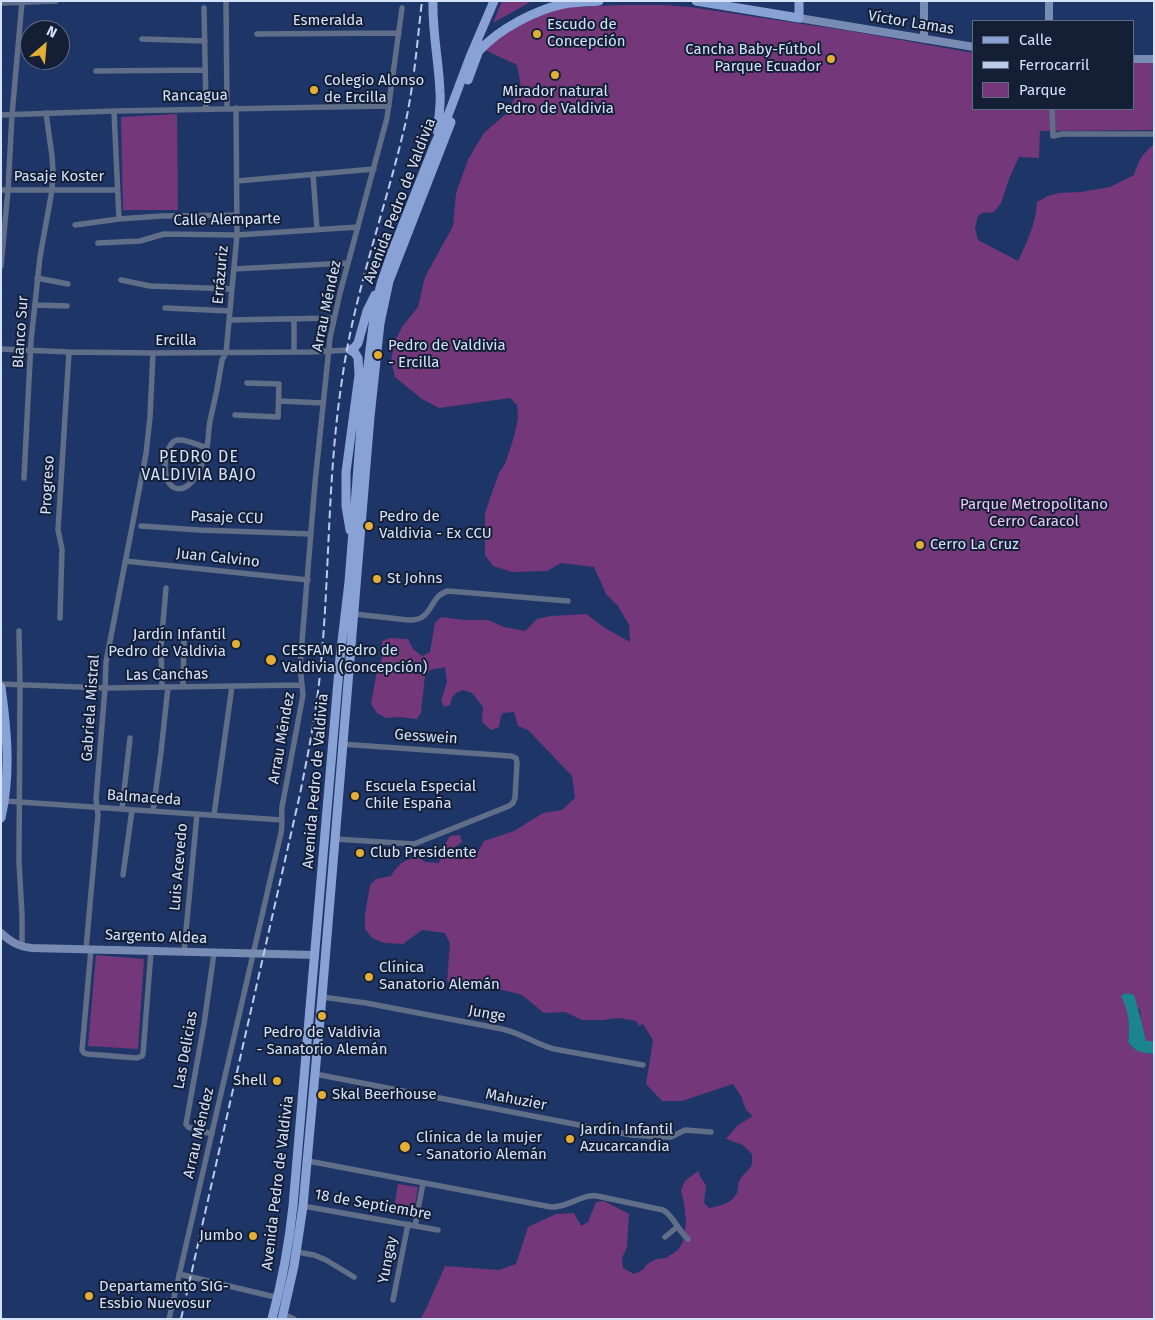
<!DOCTYPE html>
<html>
<head>
<meta charset="utf-8">
<style>
  body { margin:0 }
  #map { position:relative; width:1155px; height:1320px; overflow:hidden; background:#1e3568; font-family:"Fira Sans",sans-serif }
  canvas { display:block }
  .frame { position:absolute; inset:0; border:2px solid #d5e2fc; pointer-events:none }
  .legend { position:absolute; left:972px; top:20px; width:162px; height:90px; box-sizing:border-box; background:#141f35; border:1px solid #616d85; margin:0; padding:6px 9px; list-style:none; font-size:15px; color:#d5e2fc }
  .legend li { display:flex; align-items:center; gap:10px; height:25px }
  .legend b { width:25px; border:1px solid #616d85 }
  .north { position:absolute; left:20px; top:20px; width:50px; height:50px; box-sizing:border-box; background:#141f35; border:1px solid #616d85; border-radius:50%; rotate:27deg; font-size:14px; font-weight:700; line-height:20px; text-align:center; color:#d5e2fc }
  .north::after { content:''; display:block; margin:auto; width:18px; height:22px; background:#e3ae35; clip-path:polygon(50% 0,100% 100%,50% 72%,0 100%) }
</style>
</head>
<body>
<div id="map">
<canvas width="1155" height="1320"></canvas>
<div class="frame"></div>
<ul class="legend">
<li><b style="height:6px;background:#89a2d5"></b>Calle</li>
<li><b style="height:6px;background:#bccbe8"></b>Ferrocarril</li>
<li><b style="height:14px;background:#74377a"></b>Parque</li>
</ul>
<div class="north">N</div>
</div>
<script>
const ctx = document.querySelector('canvas').getContext('2d');
ctx.lineJoin = 'round';
function fill(path, color) { ctx.fillStyle = color; ctx.fill(path, 'evenodd'); }
function trace(path, color, width, dash) { ctx.strokeStyle = color; ctx.lineWidth = width; ctx.lineCap = dash ? 'butt' : 'round'; ctx.setLineDash(dash || []); ctx.stroke(path); }
function write(font, color, halo, rows, align = 'center') {
  ctx.font = font + ' "Fira Sans",sans-serif'; ctx.lineWidth = 4; ctx.setLineDash([]); ctx.textBaseline = 'middle'; ctx.strokeStyle = halo; ctx.fillStyle = color; for (const [text, x, y, turn = 0] of rows) {
    ctx.save(); ctx.translate(x, y); ctx.rotate((+turn || 0) * Math.PI / 180); ctx.textAlign = isNaN(turn) ? turn : align; if (halo) ctx.strokeText(text, 0, 0); ctx.fillText(text, 0, 0); ctx.restore();
  }
}
fill(new Path2D(`
  M502,1H532L493,23Z
  M621,5H662L690,7L850,31L974,53V109H1134V63H1154V130L1040,131L1039,158L1019,157L1009,179L1001,203L994,212L982,213L978,216L975,228L978,240L1018,261C1027,242 1036,223 1037,202L1048,196L1059,193L1081,192L1110,187L1134,175C1139,159 1142,155 1154,144V1041H1146L1141,1024L1140,1010L1122,996C1129,1011 1130,1026 1128,1042C1135,1052 1142,1053 1154,1054V1319H420L426,1309L445,1266L499,1270L516,1264L528,1227L556,1214L574,1213L581,1226L588,1222L596,1202L604,1201L629,1214L627,1247L622,1258L623,1268L634,1274L644,1269L646,1265L656,1259L666,1258L678,1250L683,1242L686,1222L684,1203L681,1190L685,1181L698,1171L701,1178L706,1185L704,1203L709,1208C720,1206 731,1204 737,1193C739,1188 737,1183 741,1178C749,1167 753,1171 752,1154L743,1145L726,1139L738,1125L753,1116L746,1110L741,1096L733,1084L682,1101H662L646,1084L653,1040L643,1024L639,1026L636,1021L619,1018L602,1020H582L565,1012L544,1013L522,995L503,990L483,991L469,986L459,992L447,981L450,944L445,933L422,930L403,944L385,943L372,938L365,929V915L370,885L376,879L391,876C400,862 404,859 420,858L425,862L439,863L445,844L450,836L460,835L462,842L451,850L460,860L478,852L484,841L514,831L543,813L562,810L575,798L572,776L528,730L518,726L514,712L503,713L501,716L499,727L491,730L482,722L483,707L472,693L463,690C454,693 452,696 450,705L444,707L441,701L447,682L445,667L430,670L425,676L421,713L417,719L399,717L386,718L377,713L371,704L376,676L382,657V641L390,638L408,639L413,649L422,656L430,652L435,623L441,617L464,620H488L504,627L525,631L537,619L551,616L586,614L605,628L630,642L629,625L618,606L606,594L594,567L561,563L547,571L512,572L493,566L485,555V513L499,473L505,464L514,437L518,418L517,405L510,398L439,408L422,399L395,377L391,361L395,341L402,327L418,307L425,277L453,226L456,193L468,160L476,146L484,133L506,114L521,87L517,65L485,50L495,40L514,26L555,9L573,7Z
  M177,114L178,210H123L121,117Z
  M96,955L144,959L138,1049L88,1046Z
  M398,1184L418,1187L413,1217L393,1214Z`), '#74377a');
fill(new Path2D(`
  M1126,993L1134,995C1139,1010 1142,1025 1146,1041H1154V1054C1142,1053 1135,1052 1128,1042C1130,1026 1129,1011 1121,996Z`), '#1c848d');
trace(new Path2D(`
  M226,1L227,108
  M1,3L56,1
  M204,8L206,109
  M257,34L399,33
  M142,39L205,41
  M96,71L205,70
  M1052,109L1053,136L1062,134H1154
  M114,111L119,219
  M1,115L114,111L389,106
  M313,174L317,229
  M237,181L374,169
  M1,190H117
  M75,225L119,219L161,216L237,215
  M98,243L140,241L164,234L237,235L358,227
  M1,266L8,190L12,115L22,2
  M234,269L348,263
  M37,278L68,284
  M121,280L150,286L232,289
  M35,305L67,306
  M165,308L230,311
  M229,320L334,318
  M1,349L69,352L153,353L310,352L350,350
  M294,352V319
  M279,401L323,403
  M235,415L278,417L279,384L247,383
  M207,448C198,445 187,439 177,440C164,443 159,482 175,488C192,494 203,463 206,451C209,441 208,431 210,421C215,401 219,381 222,360L226,353L237,235L236,108
  M24,478L31,341L40,257L52,190L53,171L52,156L46,113
  M141,526L199,530L311,534
  M125,561L308,580
  M354,614L408,620C434,622 428,596 448,591L568,601
  M60,618L62,549L58,530L69,352
  M19,631L20,685L19,862L22,915V946
  M1,684L105,688L302,685
  M162,687L161,646L166,588
  M183,687L184,638
  M5,801L282,820
  M122,809L130,738
  M153,811L161,752L168,687
  M214,815L232,686
  M335,839L414,844L509,806L513,803L515,798L517,763L516,758L511,756L341,744
  M123,875L132,810
  M86,949L98,815L96,799L105,688L106,662L146,454L150,417L153,353
  M91,949L82,1050L84,1053L87,1054L137,1058L142,1056L143,1054L151,951
  M184,952L197,814
  M322,997L366,1003L502,1029C521,1033 536,1044 554,1049L643,1065
  M315,1074L631,1135L663,1137H671L685,1130L711,1132
  M212,1134L188,1127L186,1124L204,1024L214,953
  M308,1161L551,1207C568,1208 580,1194 597,1196L663,1210C674,1216 678,1231 688,1239
  M303,1206L438,1230
  M415,1226L423,1183
  M665,1237L677,1227
  M297,1252L314,1255L326,1260L354,1277
  M179,1274L279,1298
  M393,1300L408,1224
  M283,1314L294,1319
  M169,1319L281,833C283,824 281,816 282,807L303,695L300,666L315,483L330,338L340,293L387,118L402,8`), '#616e87', 5.5);
trace(new Path2D(`
  M924,1V39
  M799,18L974,47
  M1049,21V1
  M1134,59H1154
  M1,933C11,942 19,947 32,948L315,955`), '#788cb3', 8);
trace(new Path2D(`
  M433,1C432,32 439,62 440,92C441,105 439,118 437,131
  M696,1L799,18V1
  M480,50C499,29 537,9 564,4C576,2 588,2 599,1
  M468,80L481,45
  M350,530L346,506V472L359,375L358,358L355,353L350,350L355,347L358,343L367,311L375,295
  M1,687C7,731 11,774 1,818
  M272,1319C282,1282 289,1244 293,1206L340,658L349,582L362,415L374,317L377,300L381,284L392,252L434,146L447,118L470,57L494,1
  M282,1319L294,1266L303,1206L322,997L370,417L380,323L389,281L451,122`), '#89a2d5', 9);
trace(new Path2D(`
  M181,1319L300,794C308,754 316,714 320,674C330,576 327,478 342,380C354,293 385,211 405,125C414,85 417,43 422,1`), '#bccbe8', 2, [8, 4]);
for (const [x, y, r, color] of [
  [537,34,5,"#e3ae35"],
  [831,59,5,"#e3ae35"],
  [555,75,5,"#e3ae35"],
  [314,90,5,"#e3ae35"],
  [378,355,5,"#e3ae35"],
  [369,526,5,"#e3ae35"],
  [920,545,5,"#e3ae35"],
  [377,579,5,"#e3ae35"],
  [236,644,5,"#e3ae35"],
  [271,660,6,"#e3ae35"],
  [355,796,5,"#e3ae35"],
  [360,853,5,"#e3ae35"],
  [369,977,5,"#e3ae35"],
  [322,1016,5,"#e3ae35"],
  [277,1081,5,"#e3ae35"],
  [322,1095,5,"#e3ae35"],
  [570,1139,5,"#e3ae35"],
  [405,1147,6,"#e3ae35"],
  [253,1236,5,"#e3ae35"],
  [89,1296,5,"#e3ae35"]
]) { const dot = new Path2D(); dot.arc(x, y, r, 0, 2 * Math.PI); ctx.fillStyle = color; ctx.fill(dot); trace(dot, '#141f35', 2); }
write('15px', '#d5e2fc', '#141f35', [
  ["Esmeralda",328,21],
  ["Víctor Lamas",911,23,9],
  ["Rancagua",195,96,-1],
  ["Pasaje Koster",59,177],
  ["Avenida Pedro de Valdivia",400,201,-69],
  ["Calle Alemparte",227,220,-1],
  ["Errázuriz",221,275,-85],
  ["Arrau Méndez",327,306,-78],
  ["Blanco Sur",21,332,-86],
  ["Ercilla",176,341],
  ["Progreso",48,485,-87],
  ["Pasaje CCU",227,518,2],
  ["Juan Calvino",218,558,6],
  ["Las Canchas",167,675,-1],
  ["Gabriela Mistral",91,708,-86],
  ["Gesswein",426,737,4],
  ["Arrau Méndez",282,738,-80],
  ["Avenida Pedro de Valdivia",316,781,-85],
  ["Balmaceda",144,798,4],
  ["Luis Acevedo",179,867,-85],
  ["Sargento Aldea",156,937,2],
  ["Junge",487,1014,10],
  ["Las Delicias",186,1050,-80],
  ["Mahuzier",516,1100,11],
  ["Arrau Méndez",199,1133,-77],
  ["Avenida Pedro de Valdivia",278,1183,-83],
  ["18 de Septiembre",373,1205,10],
  ["Yungay",388,1260,-79]
]);
write('15px', '#d5e2fc', '#141f35', [
  ["Escudo de",547,25],
  ["Concepción",547,42],
  ["Cancha Baby-Fútbol",821,50,"right"],
  ["Parque Ecuador",821,67,"right"],
  ["Colegio Alonso",324,81],
  ["de Ercilla",324,98],
  ["Mirador natural",555,92,"center"],
  ["Pedro de Valdivia",555,109,"center"],
  ["Pedro de Valdivia",388,346],
  ["- Ercilla",388,363],
  ["Pedro de",379,517],
  ["Valdivia - Ex CCU",379,534],
  ["Cerro La Cruz",930,545],
  ["St Johns",387,579],
  ["Jardín Infantil",226,635,"right"],
  ["Pedro de Valdivia",226,652,"right"],
  ["CESFAM Pedro de",282,651],
  ["Valdivia (Concepción)",282,668],
  ["Escuela Especial",365,787],
  ["Chile España",365,804],
  ["Club Presidente",370,853],
  ["Clínica",379,968],
  ["Sanatorio Alemán",379,985],
  ["Pedro de Valdivia",322,1033,"center"],
  ["- Sanatorio Alemán",322,1050,"center"],
  ["Shell",267,1081,"right"],
  ["Skal Beerhouse",332,1095],
  ["Jardín Infantil",580,1130],
  ["Azucarcandia",580,1147],
  ["Clínica de la mujer",416,1138],
  ["- Sanatorio Alemán",416,1155],
  ["Jumbo",243,1236,"right"],
  ["Departamento SIG-",99,1287],
  ["Essbio Nuevosur",99,1304]
], 'left');
write('15px', '#efc8f2', '#141f35', [
  ["Parque Metropolitano",1034,505],
  ["Cerro Caracol",1034,522]
]);
ctx.letterSpacing = '1px';
write('16px', '#d5e2fc', '#141f35', [
  ["PEDRO DE",199,458],
  ["VALDIVIA BAJO",199,476]
]);
ctx.letterSpacing = '0px';
</script>
</body>
</html>
